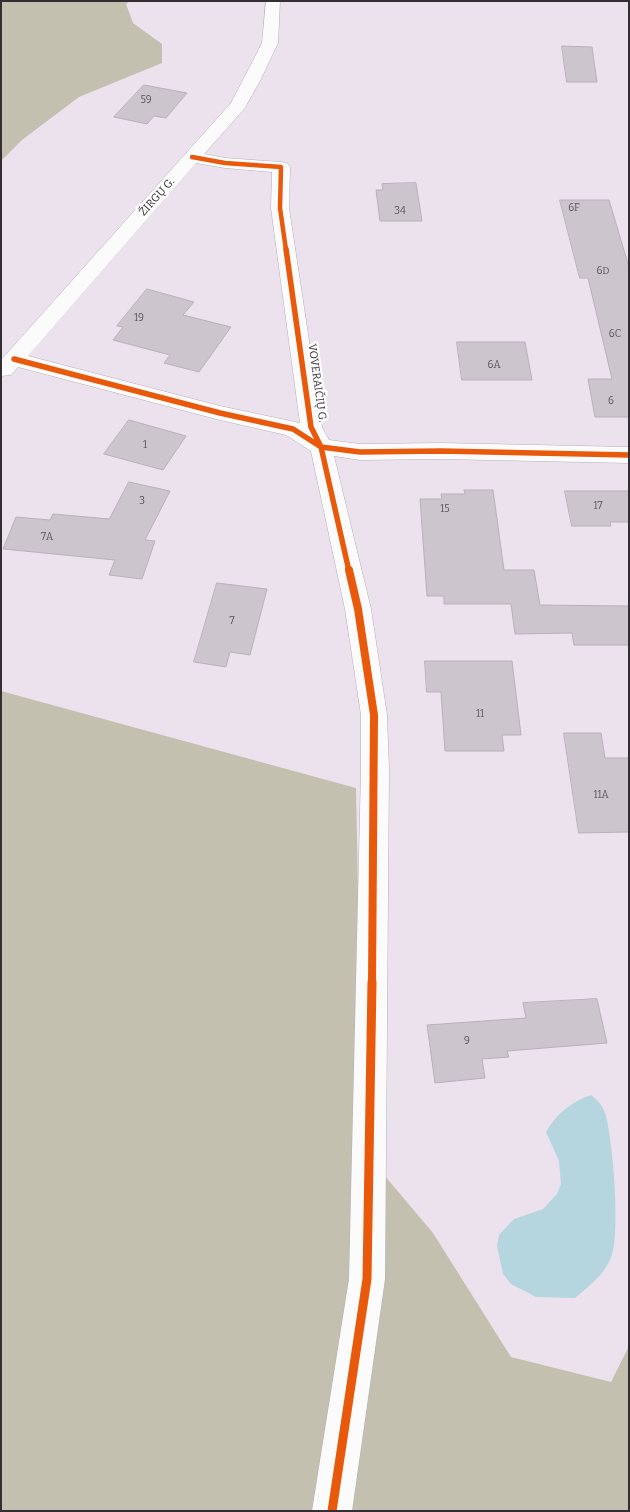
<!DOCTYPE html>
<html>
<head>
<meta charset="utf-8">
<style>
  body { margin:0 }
  #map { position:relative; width:630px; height:1512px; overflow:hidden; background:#ece2ee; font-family:Bitter,serif }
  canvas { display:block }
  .frame { position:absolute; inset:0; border:2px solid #342d34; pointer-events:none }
</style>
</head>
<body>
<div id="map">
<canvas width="630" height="1512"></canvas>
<div class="frame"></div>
</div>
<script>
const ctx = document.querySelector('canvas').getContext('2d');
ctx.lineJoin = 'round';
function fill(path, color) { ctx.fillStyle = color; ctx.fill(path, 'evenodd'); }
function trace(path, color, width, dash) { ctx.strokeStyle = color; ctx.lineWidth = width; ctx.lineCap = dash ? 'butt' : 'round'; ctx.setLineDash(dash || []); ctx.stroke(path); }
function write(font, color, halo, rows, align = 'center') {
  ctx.font = font + ' Bitter,serif'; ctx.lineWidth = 4.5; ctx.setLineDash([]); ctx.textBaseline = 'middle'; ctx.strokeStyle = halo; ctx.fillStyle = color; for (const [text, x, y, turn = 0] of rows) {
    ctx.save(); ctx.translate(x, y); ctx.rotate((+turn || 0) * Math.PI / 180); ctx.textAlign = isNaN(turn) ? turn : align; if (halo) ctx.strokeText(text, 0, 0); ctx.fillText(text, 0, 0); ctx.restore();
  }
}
fill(new Path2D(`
  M1,1H130L126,4L133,23L162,44V63L79,97L22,140L1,161Z
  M1,691L356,788L363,1150L433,1233L511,1357L611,1382L629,1346V1511H1Z`), '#c4c0b0');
fill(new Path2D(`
  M591,1095C597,1100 602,1104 605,1113C613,1138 621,1235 611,1258C604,1275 589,1286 575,1298L536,1297L511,1284L503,1274L497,1246L499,1235L514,1219L543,1209L557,1194L561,1184L559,1161L546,1132C556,1114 571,1102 591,1095Z`), '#b5d6df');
const building = new Path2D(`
  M562,46L592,47L597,82H567Z
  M144,85L187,93L166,118L154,116L147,124L114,117Z
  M416,183L422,221H380L376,190H383L382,184Z
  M560,200H609L629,267V417H595L588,379H612L588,278H580Z
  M147,289L194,302L183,315L231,327L199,372L164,363L170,355L113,340L123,327L117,326Z
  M457,342H525L532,380H462Z
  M129,420L186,436L163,470L104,454Z
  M129,482L170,491L145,540L155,541L142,579L109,575L115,560L3,549L16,517L50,520L53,514L109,519Z
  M464,490H493L504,570H534L540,605L629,606V645H574L572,633L515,634L511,604H444V596H427L420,499H442L441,494H465Z
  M565,491H629V522H610L611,526H572Z
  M217,583L267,589L250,655L230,652L226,667L194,662Z
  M425,661H512L521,735H502L504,751H445L441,692H427Z
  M564,733H601L605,758H629V832L579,833Z
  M597,999L607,1043L507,1051L509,1057L482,1059L485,1078L435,1083L427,1025L526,1018L523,1003Z`);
fill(building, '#cdc5ce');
trace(building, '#b8b0b9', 1);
const street = new Path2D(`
  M266,1H280L278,43L260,81L244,109L204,154L225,158L281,162L287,163L290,167L289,208L322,427L329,440L360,444L441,443L629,447V463L441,459L360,460L334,456L371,609L387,715L389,770L385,1279L352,1511H312L349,1279L361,770V715L345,609L311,451L286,435L220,420L18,367L11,375L1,376V360L231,103L262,43ZM196,163L225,168L272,172L271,208L300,423L220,406L28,356Z`);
trace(street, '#b5aeb6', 1);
fill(street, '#fcfbfc');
trace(new Path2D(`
  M192,157L225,163L281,167L280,208L286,250`), '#e8590c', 4.5);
trace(new Path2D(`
  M286,249L311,427L321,447L349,571
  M14,359L220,413L293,429L321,447L360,452L441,451L629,455`), '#e8590c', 5.5);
trace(new Path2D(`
  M349,570L358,609L374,715L372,983`), '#e8590c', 8);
trace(new Path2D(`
  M332,1511L367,1279L372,982`), '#e8590c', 9);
write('10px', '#5a535a', null, [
  ["59",146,100],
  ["6F",574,208],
  ["34",400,211],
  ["6D",603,271],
  ["19",139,318],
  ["6C",615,334],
  ["6A",494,365],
  ["6",611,401],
  ["1",145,445],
  ["3",142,501],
  ["17",598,506],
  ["15",445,509],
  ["7A",47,537],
  ["7",232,621],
  ["11",480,714],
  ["11A",601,795],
  ["9",467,1041]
]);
write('11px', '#342d34', '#fff', [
  ["ŽIRGŲ G.",157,197,-48],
  ["VOVERAIČIŲ G.",317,383,82]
]);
</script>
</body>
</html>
